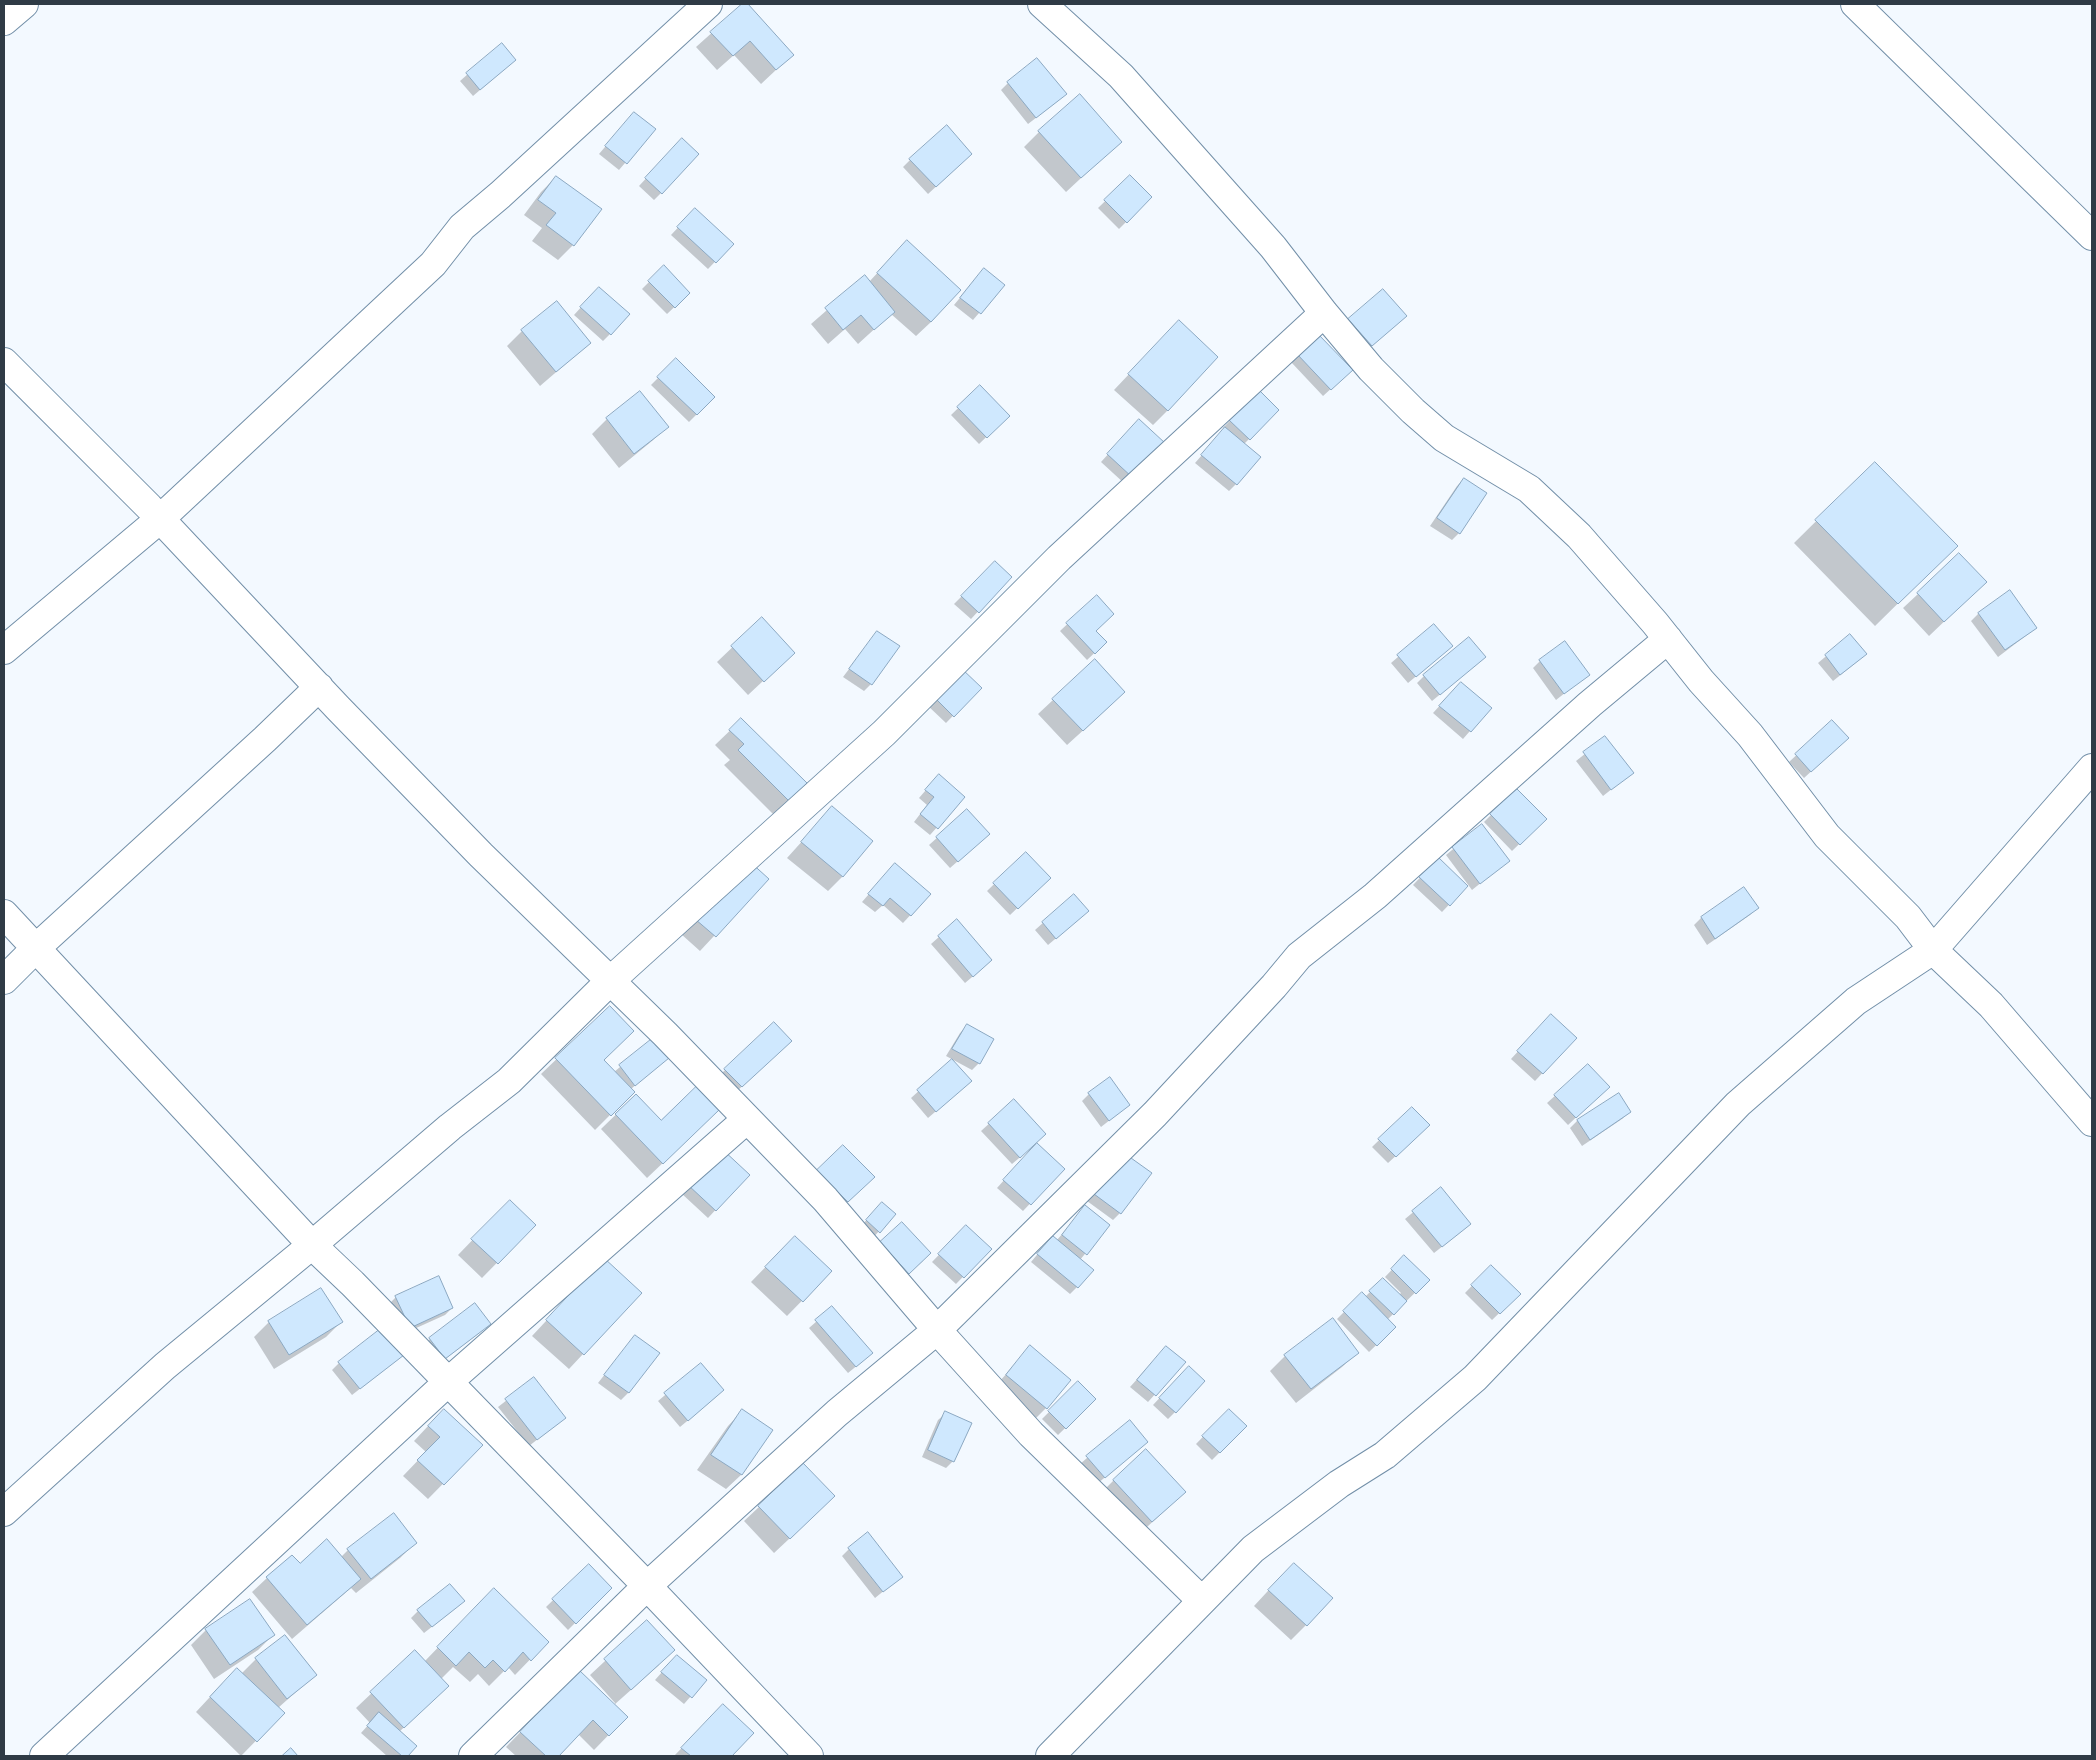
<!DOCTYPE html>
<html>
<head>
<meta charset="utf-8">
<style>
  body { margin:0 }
  #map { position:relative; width:2096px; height:1760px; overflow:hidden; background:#f3f9ff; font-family:Karla,sans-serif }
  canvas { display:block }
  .frame { position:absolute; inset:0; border:5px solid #2f3b46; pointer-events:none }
</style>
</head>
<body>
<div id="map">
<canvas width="2096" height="1760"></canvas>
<div class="frame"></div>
</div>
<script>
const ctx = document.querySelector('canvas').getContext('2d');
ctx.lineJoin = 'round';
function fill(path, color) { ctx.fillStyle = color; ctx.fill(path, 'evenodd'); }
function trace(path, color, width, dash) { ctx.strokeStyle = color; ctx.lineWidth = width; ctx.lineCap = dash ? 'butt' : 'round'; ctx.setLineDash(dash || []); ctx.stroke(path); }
fill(new Path2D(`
  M744,4H746L792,55L761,84L734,55L717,70L696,47Z
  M502,44L515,60L473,96L460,81Z
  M1008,83L1058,101L1028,124L1001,90Z
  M634,113L654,129L619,170L599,154Z
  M1039,132L1120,142L1066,192L1024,147Z
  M675,147L661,193L654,200L639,186Z
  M910,160L964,161L928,194L903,167Z
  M556,177L573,245L558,260L532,241L542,228L524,215L541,192Z
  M1130,177L1151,197L1119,229L1098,208Z
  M688,217L732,244L708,269L671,235Z
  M892,257L931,322L916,336L891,314L858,344L845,329L828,344L811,324L865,277L869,282Z
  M664,267L689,293L667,314L642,289Z
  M977,277L1003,285L973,320L954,305Z
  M1382,290L1398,323L1364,352L1342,327Z
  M592,295L610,334L603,341L574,315Z
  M522,331L590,343L540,386L507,346Z
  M1318,336L1344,377L1323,396L1291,362Z
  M1164,337L1168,410L1153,425L1114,390Z
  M676,360L714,397L689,422L651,385Z
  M980,387L1008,416L979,444L951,415Z
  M1258,391L1278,410L1244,444L1236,484L1229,491L1195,463L1224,430L1223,428Z
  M640,392L667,426L652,441L619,468L592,434L607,419Z
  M1132,428L1163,443L1125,484L1101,462Z
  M1875,463L1934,568L1875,626L1794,543Z
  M1464,479L1459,533L1452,540L1430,526L1457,486Z
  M995,563L1010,577L971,619L954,604Z
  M1918,594L1971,596L1929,636L1903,608Z
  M1097,596L1095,631L1106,642L1087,660L1060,631Z
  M1978,614L2036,628L1998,657L1971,621Z
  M762,619L778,667L748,695L717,662Z
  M1434,626L1444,653L1408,683L1391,663Z
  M877,632L871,684L864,691L843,677Z
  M1850,636L1858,661L1833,681L1818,663Z
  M1540,661L1589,674L1556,700L1533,668Z
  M1477,664L1432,701L1417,683L1424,676Z
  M954,677L980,688L946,723L927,705Z
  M1454,690L1490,708L1463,739L1433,713Z
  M1053,700L1109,707L1067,745L1038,714Z
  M741,720L805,783L774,815L724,765L730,760L715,745Z
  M1832,722L1840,745L1804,778L1789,762Z
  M1605,738L1632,773L1603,796L1576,761Z
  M932,783L964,797L930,835L914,822L927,805L919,798Z
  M1516,790L1545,819L1512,851L1484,822Z
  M832,808L843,876L828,891L787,858Z
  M967,811L981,841L950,868L929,845Z
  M1481,826L1508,861L1472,890L1446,855Z
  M1026,853L1049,878L1010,915L987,891Z
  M1438,859L1467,886L1442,912L1413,885Z
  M888,872L930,894L903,923L883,905L875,912L862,902Z
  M733,877L767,879L700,951L681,934Z
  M1744,889L1757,908L1750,915L1707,945L1694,925L1701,918Z
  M1073,896L1080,918L1048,945L1035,930Z
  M957,921L984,967L965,983L931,944Z
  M610,1008L602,1060L614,1072L653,1040L667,1058L631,1089L633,1092L595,1130L541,1074Z
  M1544,1023L1575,1038L1535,1081L1511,1059Z
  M967,1026L979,1063L972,1070L946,1056L960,1033Z
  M783,1048L734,1094L718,1077L725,1070Z
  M952,1061L963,1088L928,1118L911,1098Z
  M1588,1066L1601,1094L1568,1125L1547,1103Z
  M1089,1094L1129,1105L1101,1127L1082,1101Z
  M636,1095L661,1122L703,1125L647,1178L601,1129Z
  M1618,1095L1630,1112L1622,1119L1582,1146L1570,1128L1577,1121Z
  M1014,1101L1035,1143L1063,1169L1023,1211L997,1188L1032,1149L1031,1148L1012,1164L981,1131Z
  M1412,1108L1422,1132L1388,1163L1372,1147Z
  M722,1150L748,1175L708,1218L681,1193Z
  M1117,1162L1120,1213L1113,1220L1087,1201Z
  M873,1177L840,1209L810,1179Z
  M1441,1189L1462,1231L1434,1253L1405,1219Z
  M510,1201L534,1225L482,1278L458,1255Z
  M1085,1207L1108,1225L1080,1260L1077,1287L1070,1294L1031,1262L1046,1244L1057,1240Z
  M875,1211L894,1214L872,1239L859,1228Z
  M902,1224L923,1261L901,1280L880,1243Z
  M966,1227L990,1249L956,1284L932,1262Z
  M780,1252L831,1271L787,1316L751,1282Z
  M1404,1257L1428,1280L1387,1320L1395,1327L1369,1352L1337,1319L1362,1294L1365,1297L1383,1279L1399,1295L1401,1293L1385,1277Z
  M1491,1266L1519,1294L1492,1320L1465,1293Z
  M589,1275L640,1293L569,1369L532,1336Z
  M321,1290L341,1322L326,1337L274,1369L254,1337L269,1322Z
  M396,1297L452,1308L445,1315L403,1334L389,1304Z
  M832,1308L864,1360L848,1373L809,1328Z
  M482,1331L437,1365L423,1346L430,1339Z
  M635,1336L628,1393L621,1400L598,1383Z
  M1030,1347L1046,1408L1031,1423L992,1390Z
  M1357,1353L1342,1367L1296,1403L1270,1371L1285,1356Z
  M403,1355L352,1395L332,1370L339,1363Z
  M1159,1355L1184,1362L1148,1402L1130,1387Z
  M701,1365L716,1397L680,1427L658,1401Z
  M1181,1375L1175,1412L1168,1419L1153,1405Z
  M534,1379L565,1418L529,1446L498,1407Z
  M1078,1383L1095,1399L1058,1435L1042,1419Z
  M1229,1410L1246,1426L1212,1460L1196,1444Z
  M742,1411L771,1430L741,1475L726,1489L697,1470L728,1426Z
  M946,1413L953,1461L946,1468L922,1457L938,1420Z
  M1129,1422L1147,1442L1097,1484L1080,1464Z
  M429,1425L481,1445L428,1499L403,1476L426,1452L414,1441Z
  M1114,1480L1169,1507L1137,1536L1099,1495Z
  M759,1507L819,1511L774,1553L744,1521Z
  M415,1543L400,1558L356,1593L351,1588L292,1639L252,1592L267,1578L300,1565L341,1557L348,1550Z
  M849,1549L901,1577L875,1598L842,1556Z
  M589,1565L610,1588L568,1630L546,1607Z
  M1279,1579L1306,1625L1291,1640L1254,1606Z
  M479,1605L547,1642L515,1675L508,1667L489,1686L478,1674L470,1682L453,1667L440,1680L432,1701L399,1732L416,1746L407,1756H387L361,1733L370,1723L356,1708L415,1652L424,1662Z
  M456,1608L424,1633L411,1618L418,1611Z
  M647,1622L659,1665L614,1705L626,1717L594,1750L578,1734L558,1756H516L506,1747L564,1687L614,1705L615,1703L590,1675Z
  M206,1630L273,1635L258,1650L214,1679L191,1645Z
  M256,1659L315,1675L278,1708L283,1713L241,1756L196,1712L222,1684L242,1673Z
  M670,1663L705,1680L684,1704L655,1680Z
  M708,1721L752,1733L730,1756H674Z`), '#0003');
const building = new Path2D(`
  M742,4H748L794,55L776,70L750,41L733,56L710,32Z
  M502,43L516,60L480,90L466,73Z
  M1037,58L1067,94L1036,118L1007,82Z
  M1080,94L1122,142L1081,178L1038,131Z
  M634,112L656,129L627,164L605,146Z
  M947,125L972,154L936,187L909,159Z
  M682,138L699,154L662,194L645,178Z
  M1130,175L1152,197L1127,223L1104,200Z
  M556,176L602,209L574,246L546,225L556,213L538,200Z
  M695,208L734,244L716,263L677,227Z
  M907,240L961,290L931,322L877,273Z
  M664,265L690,293L675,308L648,281Z
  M984,268L1005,285L981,314L960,298Z
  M865,275L895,312L874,330L861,315L843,330L825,308Z
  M599,287L630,314L611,335L580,307Z
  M1383,289L1407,316L1372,346L1348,319Z
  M557,301L591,343L556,372L521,330Z
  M1179,320L1218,357L1168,411L1128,374Z
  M1318,334L1353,370L1331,390L1297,354Z
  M676,358L715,397L697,415L657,377Z
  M980,385L1010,416L987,438L957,407Z
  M1258,389L1279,410L1250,440L1229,420Z
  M640,391L669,427L634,454L606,418Z
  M1139,419L1165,443L1133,478L1107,454Z
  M1225,427L1261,457L1237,485L1201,455Z
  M1875,462L1958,546L1898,604L1815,520Z
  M1464,478L1487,493L1460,534L1437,518Z
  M1959,553L1987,582L1944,622L1917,593Z
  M995,561L1012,577L979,613L961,596Z
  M2010,590L2037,628L2005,650L1978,613Z
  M1097,595L1114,614L1096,631L1107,642L1095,654L1066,623Z
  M762,617L795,653L764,682L731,646Z
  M1434,624L1453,646L1416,677L1397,655Z
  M877,631L900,646L872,685L849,669Z
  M1850,634L1867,654L1840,675L1825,655Z
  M1469,637L1486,657L1440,695L1423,675Z
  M1565,641L1590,675L1564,694L1539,660Z
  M1095,659L1125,692L1083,731L1052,699Z
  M961,668L982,688L954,717L934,697Z
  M1461,682L1492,708L1471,732L1439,706Z
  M741,718L807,783L789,801L738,750L744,744L729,730Z
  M1832,720L1849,738L1811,772L1795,754Z
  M1605,736L1634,773L1611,790L1583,752Z
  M939,774L965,797L938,829L920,814L934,797L925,790Z
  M1516,788L1547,819L1520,845L1490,814Z
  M832,806L873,841L843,877L801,842Z
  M967,809L990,834L958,862L936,837Z
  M1482,824L1510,861L1480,884L1452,847Z
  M1026,852L1051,878L1018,909L993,883Z
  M1438,857L1468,886L1450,906L1419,877Z
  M748,860L769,879L716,937L695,919Z
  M895,863L931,894L911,916L890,898L883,906L868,894Z
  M1744,887L1759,908L1715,939L1701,917Z
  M1074,894L1089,911L1056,939L1042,922Z
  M957,919L992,960L973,977L938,936Z
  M610,1006L634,1031L604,1060L635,1092L611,1116L555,1058Z
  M1551,1014L1577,1038L1543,1074L1517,1051Z
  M774,1022L792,1041L742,1087L724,1069Z
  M967,1024L994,1039L980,1064L952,1049Z
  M653,1038L669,1058L635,1086L619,1065Z
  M952,1059L972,1081L936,1112L917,1090Z
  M1588,1064L1610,1087L1576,1118L1554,1095Z
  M1110,1077L1130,1105L1109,1121L1088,1093Z
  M697,1086L719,1110L663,1164L615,1114L636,1094L661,1120Z
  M1619,1093L1631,1112L1590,1140L1577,1120Z
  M1014,1099L1046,1134L1020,1158L988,1123Z
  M1412,1107L1430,1125L1396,1157L1378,1139Z
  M1037,1143L1065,1169L1031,1205L1003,1180Z
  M843,1145L875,1177L848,1202L816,1171Z
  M722,1149L750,1175L716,1211L688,1185Z
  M1124,1153L1152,1173L1121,1214L1094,1194Z
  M1441,1187L1471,1224L1442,1247L1412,1211Z
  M510,1200L536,1225L498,1264L471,1239Z
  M882,1202L896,1214L880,1233L866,1220Z
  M1085,1205L1110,1225L1087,1255L1062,1235Z
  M902,1222L931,1253L909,1274L880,1242Z
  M966,1225L992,1249L964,1278L938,1254Z
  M795,1236L832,1271L803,1302L765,1267Z
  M1053,1236L1094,1270L1078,1288L1037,1254Z
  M1404,1255L1430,1280L1416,1294L1391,1269Z
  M604,1258L642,1293L584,1355L546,1320Z
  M1491,1265L1521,1294L1500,1314L1471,1285Z
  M439,1276L453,1308L410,1328L395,1296Z
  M1383,1278L1407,1301L1394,1315L1369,1291Z
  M321,1288L343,1322L289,1355L268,1321Z
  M1362,1292L1396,1327L1377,1346L1343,1311Z
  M475,1303L491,1324L445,1359L429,1338Z
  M832,1306L873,1353L856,1367L815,1320Z
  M1333,1318L1359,1353L1311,1389L1284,1355Z
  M383,1327L404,1355L360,1389L338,1362Z
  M635,1335L660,1353L629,1393L604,1375Z
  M1030,1345L1071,1380L1047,1409L1006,1375Z
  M1166,1346L1186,1362L1156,1396L1137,1380Z
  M701,1363L724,1390L688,1421L664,1393Z
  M1189,1366L1205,1381L1176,1413L1159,1398Z
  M534,1377L566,1418L537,1440L505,1399Z
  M1078,1381L1096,1399L1066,1429L1048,1411Z
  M444,1409L483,1445L444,1485L417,1460L440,1437L428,1426Z
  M742,1409L773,1430L742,1475L711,1455Z
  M1229,1409L1247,1426L1220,1453L1202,1436Z
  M945,1411L972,1423L954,1462L928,1450Z
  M1130,1420L1148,1442L1105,1478L1086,1456Z
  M1146,1449L1186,1492L1152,1522L1113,1480Z
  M803,1463L835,1496L790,1539L758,1506Z
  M394,1513L417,1543L371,1579L347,1549Z
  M868,1532L903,1577L883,1592L848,1548Z
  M327,1539L361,1579L307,1625L266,1577L292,1555L300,1563Z
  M1294,1563L1333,1598L1307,1626L1268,1590Z
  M589,1564L612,1588L576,1624L552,1599Z
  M450,1584L465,1601L432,1627L417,1610Z
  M494,1588L549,1642L531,1661L523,1652L505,1672L493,1660L485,1668L469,1652L456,1666L437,1647Z
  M250,1599L275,1635L230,1665L205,1629Z
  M647,1620L675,1650L631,1690L604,1659Z
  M285,1635L317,1675L287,1699L255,1658Z
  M415,1650L449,1686L404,1728L370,1692Z
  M677,1655L707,1680L692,1698L661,1672Z
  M237,1668L285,1713L257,1742L210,1697Z
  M579,1670L628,1717L609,1736L593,1720L559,1756H546L520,1732Z
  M723,1704L754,1733L732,1756H691L681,1748Z
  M379,1712L417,1746L408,1756H402L367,1726Z
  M291,1748L298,1756H282Z`);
fill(building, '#cfe8fe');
trace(building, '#8ba8c2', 1);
const street = new Path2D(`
  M1042,4L1121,76L1273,247L1324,313L1371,369L1413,411L1444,438L1529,489L1579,536L1655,623L1701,681L1750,735L1827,836L1908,917L1933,950L1991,1005L2092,1122
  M1855,4L2092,236
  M4,21L24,4
  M4,362L149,507L338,708L481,855L665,1034L825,1199L937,1330L1031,1434L1202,1601
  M4,650L160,519L433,264L462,227L500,195L708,4
  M4,914L312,1245L352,1283L647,1586L809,1756
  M4,980L36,948L265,739L319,687
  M4,1512L165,1366L312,1245L450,1127L509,1081L610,981L884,733L1059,558L1324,313
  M44,1756L448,1382L747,1119
  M473,1756L647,1586L837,1413L937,1330L1155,1114L1274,986L1299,956L1375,896L1590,704L1668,639
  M1050,1756L1253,1549L1339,1484L1385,1455L1475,1378L1738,1104L1856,1001L1933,950L2092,768`);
trace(street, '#728fa8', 30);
trace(street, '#fff', 28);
</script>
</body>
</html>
